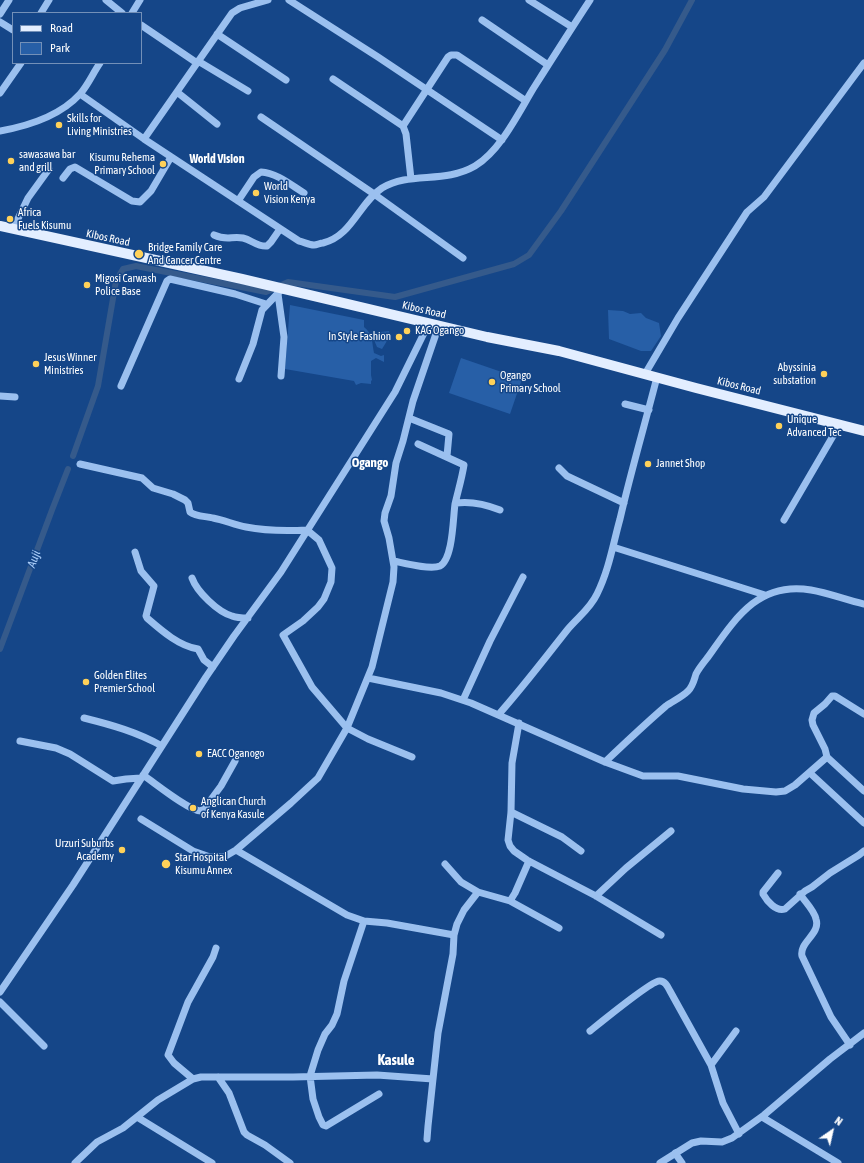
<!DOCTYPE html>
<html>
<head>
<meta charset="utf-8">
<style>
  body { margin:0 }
  #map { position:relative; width:864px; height:1163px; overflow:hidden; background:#154688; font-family:"Asap Condensed",sans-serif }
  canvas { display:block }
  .legend { position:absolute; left:12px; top:12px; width:130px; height:52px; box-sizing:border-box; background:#154688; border:1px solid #7390b8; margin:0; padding:5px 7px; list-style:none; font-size:12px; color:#fff }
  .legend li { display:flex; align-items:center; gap:8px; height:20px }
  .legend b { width:20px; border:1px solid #7390b8 }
  .north { position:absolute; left:812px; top:1111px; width:40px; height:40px; -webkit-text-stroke:3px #154688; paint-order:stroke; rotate:34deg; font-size:11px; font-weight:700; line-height:16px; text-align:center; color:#fff }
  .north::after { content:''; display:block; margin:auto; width:14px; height:18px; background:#fff; clip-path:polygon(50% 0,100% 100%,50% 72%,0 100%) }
</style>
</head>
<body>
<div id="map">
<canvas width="864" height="1163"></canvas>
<ul class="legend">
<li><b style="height:5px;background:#e3eeff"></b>Road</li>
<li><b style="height:11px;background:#275fa7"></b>Park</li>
</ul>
<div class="north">N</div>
</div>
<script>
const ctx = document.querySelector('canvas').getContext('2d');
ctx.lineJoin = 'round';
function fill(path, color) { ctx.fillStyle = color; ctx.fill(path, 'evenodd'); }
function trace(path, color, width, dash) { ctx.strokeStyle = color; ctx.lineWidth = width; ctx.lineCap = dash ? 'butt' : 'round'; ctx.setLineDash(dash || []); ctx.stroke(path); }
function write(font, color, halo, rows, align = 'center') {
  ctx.font = font + ' "Asap Condensed",sans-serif'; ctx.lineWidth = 3; ctx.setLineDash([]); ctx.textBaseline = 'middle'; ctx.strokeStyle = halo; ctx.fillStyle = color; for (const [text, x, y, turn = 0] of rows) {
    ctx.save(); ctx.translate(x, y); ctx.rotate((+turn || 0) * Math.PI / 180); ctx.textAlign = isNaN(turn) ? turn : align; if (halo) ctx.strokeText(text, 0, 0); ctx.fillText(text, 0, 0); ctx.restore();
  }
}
fill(new Path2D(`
  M290,305L364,320V327C373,334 372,343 374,353L381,356L384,355V362L376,358L371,361V375L372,380L371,381V384L361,383L356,385L354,381L285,369Z
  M608,310L623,311L630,314L641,313L646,318L659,323L661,336L651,351H641L609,339Z
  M389,331L390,336L382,349L377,347L374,340L375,337L379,335L381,332Z
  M461,358L522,379L510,414L449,393Z`), '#275fa7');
trace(new Path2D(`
  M73,456L98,386L116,281L123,269L136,266L266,292L288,282L395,297L514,264L529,255L561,211L665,50L692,0
  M0,649L52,510L68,469`), '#355a8b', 6);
trace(new Path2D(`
  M106,0L122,13
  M289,0L378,57L502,140
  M529,0L572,27
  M41,13L49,0
  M132,13L140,0
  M0,14L9,0
  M482,20L548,65
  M0,22L13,30
  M141,25L197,63
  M217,34L286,80
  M198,61L248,91
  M333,79L403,126L406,134L411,179
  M177,92L217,124
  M0,93L21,63
  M80,94L144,139L299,241C304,242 309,245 314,245C317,245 320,243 323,243C352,236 359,203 382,188C410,171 444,184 475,166C500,151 518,114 533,89C552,59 571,29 590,0
  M261,117L374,194L463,258
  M403,126L448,57L451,55H457L526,101
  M0,131C28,126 60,116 80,94C88,85 93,73 100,63
  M144,139L232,13L240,8L268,0
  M63,178L70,169L75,167L132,201L140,202L151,191L171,157
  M238,201L254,177L261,172C277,173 291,185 304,193
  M13,229L28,198L49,169
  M214,235C227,241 231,236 243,238C252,240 257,247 267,246L271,242L280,229
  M278,294L284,337L281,376
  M645,374L678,318L747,212L764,197L864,63
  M239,379L253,344L262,310L282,289
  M121,386L167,281L170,279L235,294L266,304
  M0,396L15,397
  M625,404L649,410
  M409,418L449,434L447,456
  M80,464L142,478L153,488L173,494L185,500L188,503L190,512C196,517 206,516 213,518C224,520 235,525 246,527C266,531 287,531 307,530L319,540L332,568L331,582L324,599L318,607L303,621L283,635L312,687L347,728L368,739L412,757
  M559,468L567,476L624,503
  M456,503C471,501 485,504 500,510
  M784,520L840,424
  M613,547L765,595
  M135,552L141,571L154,586L146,616L147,618C162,631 179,646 198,649L204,660L213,667
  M394,561C404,563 430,570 440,566C453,559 453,518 455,504C458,491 462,478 464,465L418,444
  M192,578C197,592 218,612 232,616C237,618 242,618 248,618
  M368,678L441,693L471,703L605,762L643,776H678L743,789L776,792L785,791L795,785L827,757
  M463,700L490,641L523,577
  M499,714C523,687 545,658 568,629C578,617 590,609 597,594C609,570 613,544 620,519C631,471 645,424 657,377
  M864,714L835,696H832L825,704L814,713L812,720L813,725L825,749L827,757L864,791
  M84,718C112,725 137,732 162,746
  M519,723L512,763L511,812L508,840L510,846L514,851L527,860L596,896L661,935
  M20,741L56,748L70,754L113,781L126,779L141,778
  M605,762C625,743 645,724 666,706C673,701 682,697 688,691C693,686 694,680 696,674C699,668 704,662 708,657C735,619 758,581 811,590C829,593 846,600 864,604
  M810,773L864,823
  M143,775C155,783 189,811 201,811L204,809L221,786L235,761
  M511,812L562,837L581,851
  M141,819L193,851L210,857H224L236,850L291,803L318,778L347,728L372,667L393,582L394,567L389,538L384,521L385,513L391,496L396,463L403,441L413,401L439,325
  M236,850L347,915L364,921L387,923L454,935
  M445,864L461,882L478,892
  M778,873L763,892V894C767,901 776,912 785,909L805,891L812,887L830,873L859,855L864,851
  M800,894C805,902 814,910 816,919C821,934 799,942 802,956L831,1017L850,1045
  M596,896L626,868L671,831
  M510,901L559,928
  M364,921L344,981L337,1014L332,1025L325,1034L318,1050L310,1076L313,1099L319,1117L323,1125L326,1126L379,1094
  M0,992L73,885L206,677L234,636L281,572L395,392L429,323
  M0,1002L44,1046
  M590,1031C600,1023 650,982 659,981C665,980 668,987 670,991L711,1065
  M736,1031L711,1065L723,1103L739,1134
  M218,1077L229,1093L244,1132L247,1135L265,1145L290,1163
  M193,1079L174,1063L168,1055L188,1002L213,957L216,948
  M137,1117L212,1163
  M762,1117L838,1163
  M427,1139L428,1126L433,1079
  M675,1153L682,1163
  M75,1163L97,1142L123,1128L158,1100L193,1079L201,1077H293L377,1075L433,1079L438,1033L453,954L454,935L457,924L464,910L478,892L510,901L515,893L529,861
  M660,1163L692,1143L701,1141L722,1142L732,1138L764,1115L830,1059L864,1033`), '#9bc0ef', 7);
trace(new Path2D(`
  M0,226L242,279L487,337L559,351L696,388L864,431`), '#e3eeff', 10);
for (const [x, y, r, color] of [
  [59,125,4,"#ffd159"],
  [11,161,4,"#ffd159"],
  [163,164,4,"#ffd159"],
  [256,193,4,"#ffd159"],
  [10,219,4,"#ffd159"],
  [139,254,5,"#ffd159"],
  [87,285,4,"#ffd159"],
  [407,331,4,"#ffd159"],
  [399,337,4,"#ffd159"],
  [36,364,4,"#ffd159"],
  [824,374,4,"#ffd159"],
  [492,382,4,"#ffd159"],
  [779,426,4,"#ffd159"],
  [648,464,4,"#ffd159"],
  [86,682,4,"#ffd159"],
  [199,754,4,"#ffd159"],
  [193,808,4,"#ffd159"],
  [122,850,4,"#ffd159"],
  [166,864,5,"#ffd159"]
]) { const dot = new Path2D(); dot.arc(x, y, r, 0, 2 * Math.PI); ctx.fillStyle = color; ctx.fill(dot); trace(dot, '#154688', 1.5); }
write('11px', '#fff', '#154688', [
  ["Skills for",67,119],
  ["Living Ministries",67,132],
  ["sawasawa bar",19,155],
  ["and grill",19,168],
  ["Kisumu Rehema",155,158,"right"],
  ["Primary School",155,171,"right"],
  ["World",264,187],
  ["Vision Kenya",264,200],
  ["Africa",18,213],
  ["Fuels Kisumu",18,226],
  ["Bridge Family Care",148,248],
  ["And Cancer Centre",148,261],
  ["Migosi Carwash",95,279],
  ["Police Base",95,292],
  ["KAG Ogango",415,331],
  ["In Style Fashion",391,337,"right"],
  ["Jesus Winner",44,358],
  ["Ministries",44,371],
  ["Abyssinia",816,368,"right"],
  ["substation",816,381,"right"],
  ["Ogango",500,376],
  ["Primary School",500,389],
  ["Unique",787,420],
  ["Advanced Tec",787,433],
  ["Jannet Shop",656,464],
  ["Golden Elites",94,676],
  ["Premier School",94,689],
  ["EACC Oganogo",207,754],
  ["Anglican Church",201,802],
  ["of Kenya Kasule",201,815],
  ["Urzuri Suburbs",114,844,"right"],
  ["Academy",114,857,"right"],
  ["Star Hospital",175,858],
  ["Kisumu Annex",175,871]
], 'left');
write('11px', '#fff', '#154688', [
  ["Kibos Road",108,238,12],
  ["Kibos Road",424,310,13],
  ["Kibos Road",739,386,14]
]);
write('bold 12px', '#fff', '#154688', [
  ["World Vision",217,159]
]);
write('italic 12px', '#a7caf6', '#154688', [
  ["Auji",34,559,-69]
]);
write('bold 13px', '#fff', '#154688', [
  ["Ogango",370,463]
]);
write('bold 15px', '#fff', '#154688', [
  ["Kasule",396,1060]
]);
</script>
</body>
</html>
